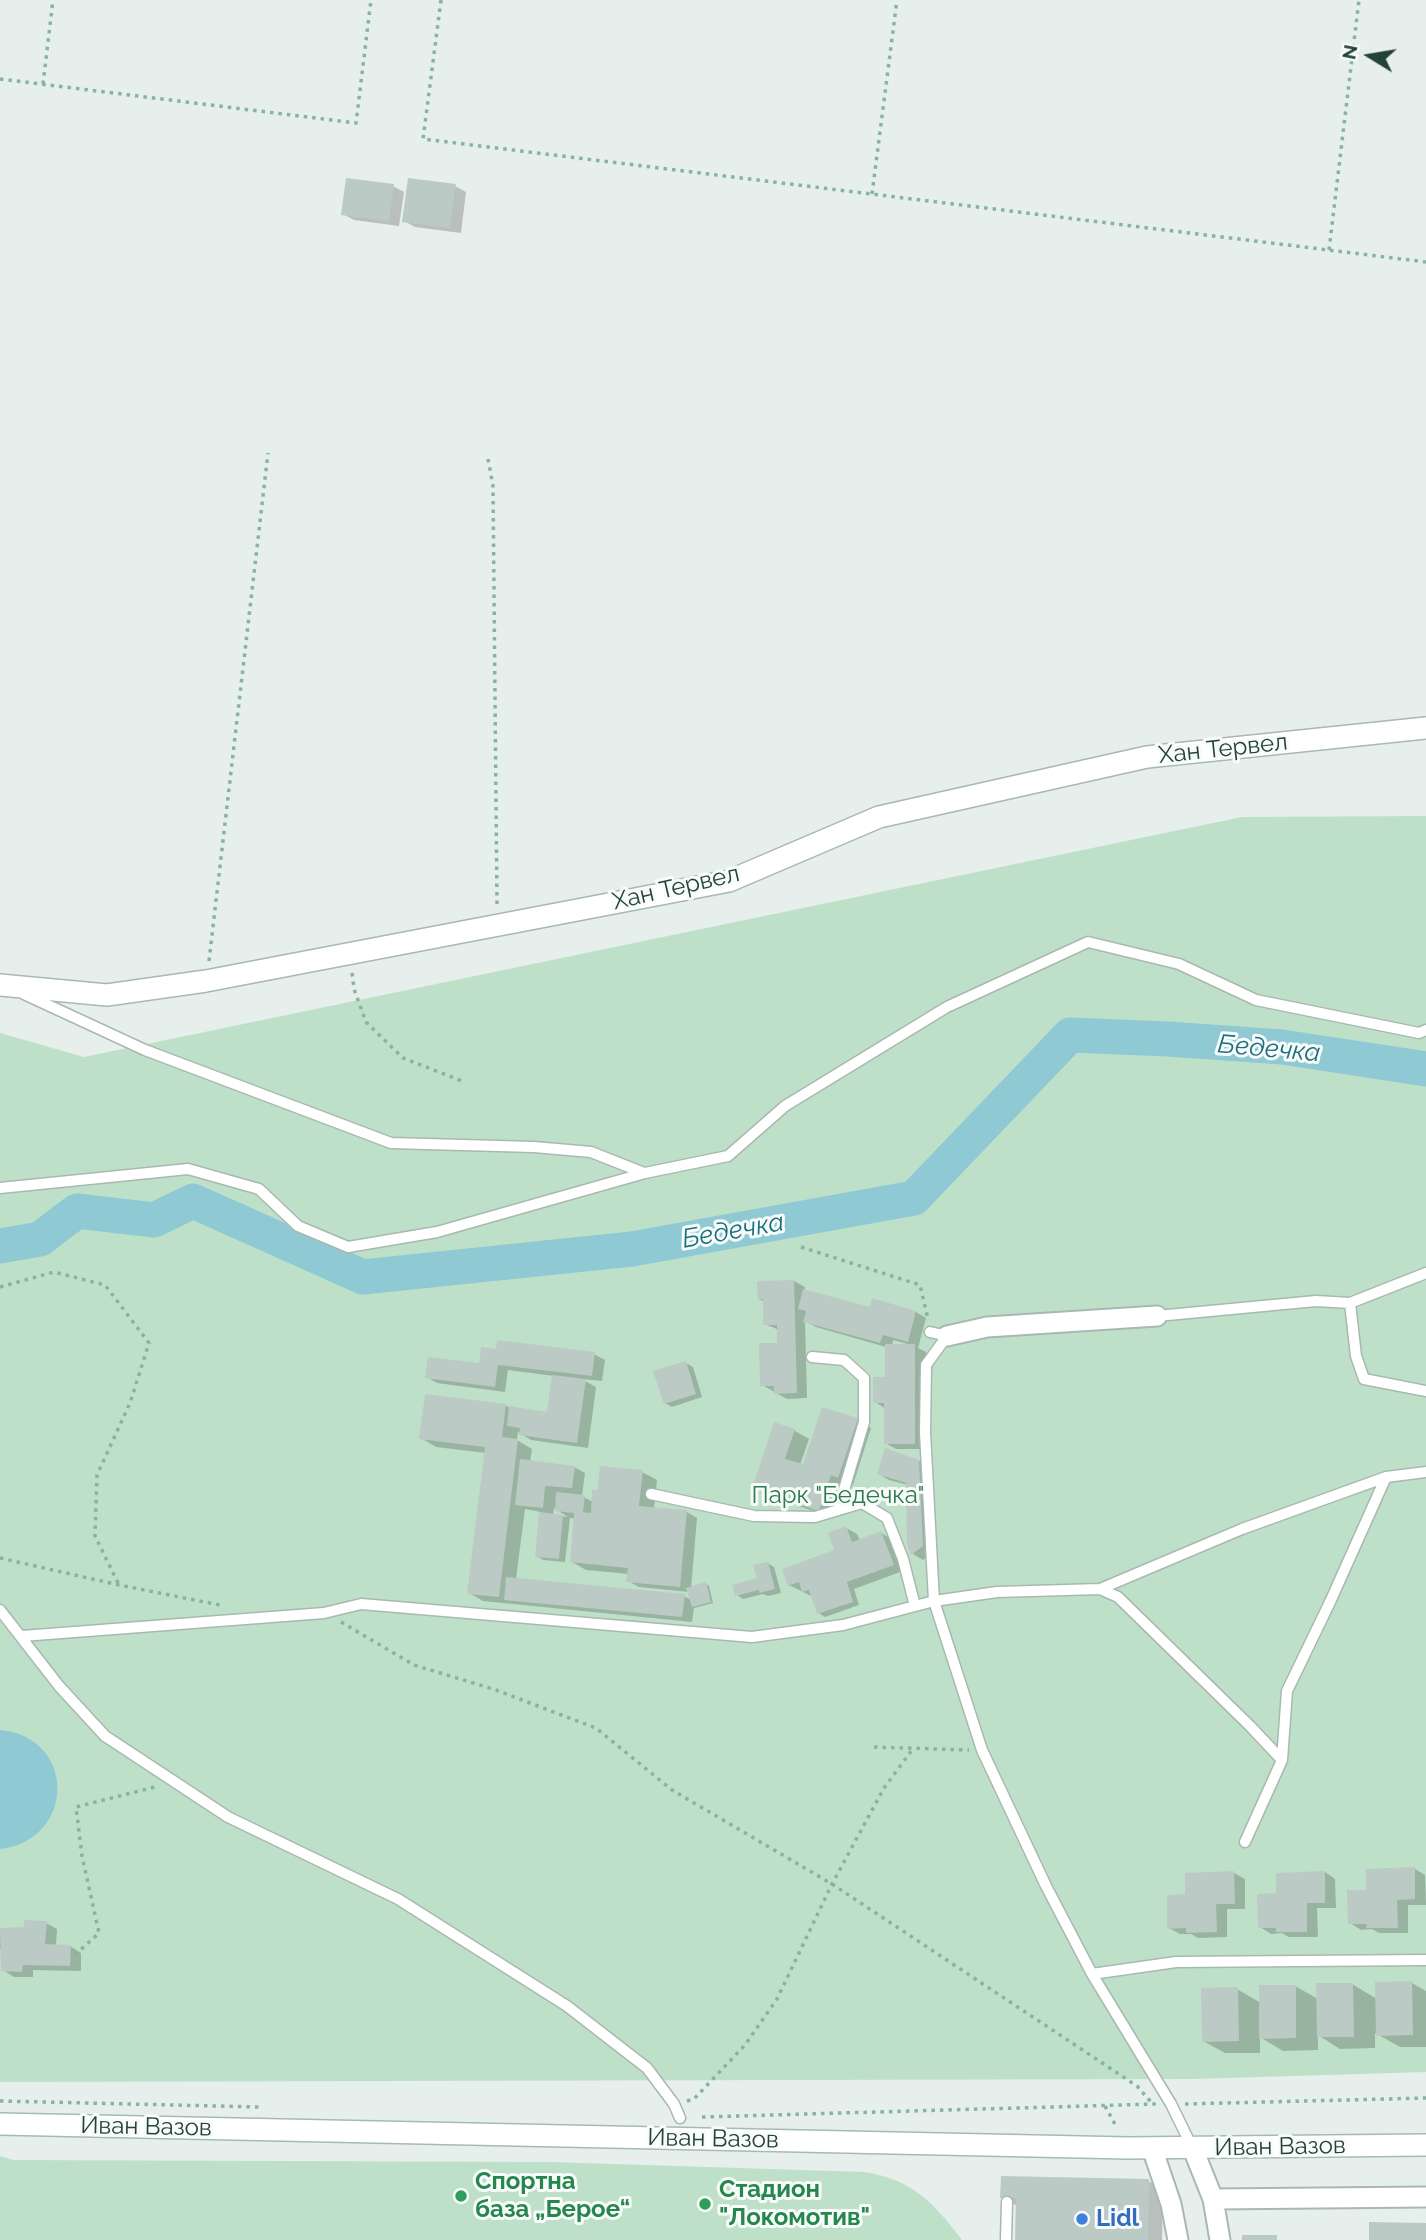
<!DOCTYPE html>
<html>
<head>
<meta charset="utf-8">
<style>
  body { margin:0 }
  #map { position:relative; width:1426px; height:2240px; overflow:hidden; background:#e6efeb; font-family:Raleway,sans-serif }
  canvas { display:block }
  .north { position:absolute; left:1335px; top:21px; width:70px; height:70px; -webkit-text-stroke:5px #f7fbf9; paint-order:stroke; rotate:281deg; font-size:19px; font-weight:700; line-height:28px; text-align:center; color:#24423a }
  .north::after { content:''; display:block; margin:auto; width:24px; height:32px; background:#24423a; clip-path:polygon(50% 0,100% 100%,50% 72%,0 100%) }
</style>
</head>
<body>
<div id="map">
<canvas width="1426" height="2240"></canvas>
<div class="north">N</div>
</div>
<script>
const ctx = document.querySelector('canvas').getContext('2d');
ctx.lineJoin = 'round';
function fill(path, color) { ctx.fillStyle = color; ctx.fill(path, 'evenodd'); }
function trace(path, color, width, dash) { ctx.strokeStyle = color; ctx.lineWidth = width; ctx.lineCap = dash ? 'butt' : 'round'; ctx.setLineDash(dash || []); ctx.stroke(path); }
function write(font, color, halo, rows, align = 'center') {
  ctx.font = font + ' Raleway,sans-serif'; ctx.lineWidth = 6; ctx.setLineDash([]); ctx.textBaseline = 'middle'; ctx.strokeStyle = halo; ctx.fillStyle = color; for (const [text, x, y, turn = 0] of rows) {
    ctx.save(); ctx.translate(x, y); ctx.rotate((+turn || 0) * Math.PI / 180); ctx.textAlign = isNaN(turn) ? turn : align; if (halo) ctx.strokeText(text, 0, 0); ctx.fillText(text, 0, 0); ctx.restore();
  }
}
fill(new Path2D(`
  M1426,816V2072L1194,2079L0,2082V1033L84,1057L1242,817Z
  M0,2156L13,2160L552,2162L865,2172C913,2180 934,2203 962,2240H0Z`), '#bfe0c8');
fill(new Path2D(`
  M0,1730C77,1737 76,1840 0,1849Z`), '#8ec9d4');
fill(new Path2D(`
  M393,186L404,192L399,226L354,220L343,214Z
  M455,186L466,192L461,233L415,227L404,221Z
  M794,1281L805,1287V1291L871,1309L916,1312L926,1318L918,1348L926,1352V1449H896L885,1443L886,1409L875,1402L886,1379V1347L816,1327L805,1321L807,1398L787,1399L762,1385L779,1344V1330L765,1324V1302L759,1299ZM893,1340L911,1345L892,1346Z
  M594,1354L605,1360L602,1381L581,1379L596,1387L588,1448L531,1440L518,1432L517,1440L532,1449L530,1462L574,1467L585,1473L582,1496L593,1502L642,1472L657,1480L654,1509L687,1512L697,1518L691,1589L706,1584L709,1586L713,1603L694,1608L692,1622L483,1601L469,1593L486,1453L436,1447L421,1438L505,1405L510,1408L549,1414L554,1376L508,1370L505,1392L437,1383L427,1377L480,1365ZM554,1508L568,1517L553,1515ZM525,1509L541,1512L537,1556L543,1560L565,1562L570,1518L575,1519L572,1562L586,1570L629,1574L628,1581L639,1587L689,1592L691,1600L684,1596L516,1579Z
  M686,1363L693,1367L702,1397L672,1407L665,1403Z
  M857,1420L871,1428L853,1485L846,1482L834,1518L769,1496L754,1488L775,1424L795,1431L809,1439L800,1465L804,1467Z
  M919,1461L930,1468L933,1552L923,1560L913,1554L908,1485L889,1480L879,1474Z
  M846,1528L857,1534L860,1541L881,1533L892,1539L903,1571L854,1589L859,1605L825,1617L819,1613L813,1597L789,1585L836,1551Z
  M767,1563L774,1567L781,1593L768,1596L763,1594L743,1599L737,1595L759,1579Z
  M1415,1869L1425,1875L1426,1905H1408V1933H1379L1372,1929L1361,1930L1350,1923L1368,1891Z
  M1325,1872L1335,1879L1336,1908H1317L1318,1937H1289L1282,1933L1271,1934L1260,1927L1278,1895Z
  M1234,1873L1245,1879V1909H1227V1937L1198,1938L1191,1934H1180L1169,1928L1187,1896Z
  M46,1923L57,1929L56,1946H70L81,1953V1971L33,1970V1977H14L3,1970V1951L0,1949V1929H25Z
  M1412,1983L1426,1991V2047H1400L1375,2033V2048L1340,2049L1318,2035V2050L1283,2051L1260,2037V2053H1225L1203,2041L1237,1989L1261,2003L1295,1986L1318,1999L1352,1984L1377,1999Z
  M1148,2181L1163,2189L1162,2240H1017V2206L1002,2197Z`), '#0003');
trace(new Path2D(`
  M0,1246L40,1239L77,1211L154,1220L193,1201L363,1277L632,1249L914,1198L1070,1035L1168,1039L1282,1047L1426,1069`), '#8ec9d4', 35);
fill(new Path2D(`
  M346,178L394,184L389,221L341,215Z
  M408,178L456,184L450,228L402,222Z
  M794,1280L797,1393L774,1394V1386H760L759,1343H777V1325H763V1299L758,1300L757,1281Z
  M803,1289L870,1307L872,1298L916,1311L908,1342L883,1335L880,1343L803,1322L806,1311L798,1309Z
  M497,1340L595,1352L592,1376L498,1365L495,1387L425,1378L428,1357L479,1363L481,1347L496,1349Z
  M885,1344H915V1444H884V1403H873V1377H885Z
  M686,1361L696,1394L664,1404L653,1371Z
  M552,1375L586,1379L577,1443L519,1435L520,1428L507,1426L509,1406L547,1412Z
  M425,1394L506,1404L502,1437L518,1439L499,1597L467,1594L485,1447L419,1439Z
  M822,1407L858,1418L838,1478L831,1475L819,1511L752,1489L774,1422L795,1429L785,1459L803,1464Z
  M885,1448L919,1460L923,1546L911,1555L907,1544L906,1483L877,1474Z
  M520,1459L575,1466L572,1488L545,1486L543,1508L515,1505Z
  M600,1466L643,1470L639,1506L687,1510L680,1587L626,1582L628,1568L570,1562L574,1513L555,1511L556,1492L585,1495L583,1512L591,1513L592,1490H597Z
  M539,1512L563,1515L559,1559L535,1557Z
  M846,1526L852,1542L881,1531L894,1565L847,1582L853,1602L817,1614L809,1590L802,1592L799,1582L788,1586L782,1569L834,1550L828,1533Z
  M768,1562L775,1589L759,1593V1590L735,1596L732,1585L757,1578L753,1565Z
  M506,1577L685,1594L682,1617L504,1600Z
  M706,1582L711,1602L692,1607L686,1588Z
  M1415,1867V1899L1397,1900L1398,1928H1366L1367,1924H1348L1347,1890H1366V1869Z
  M1234,1871L1235,1904H1216L1217,1932L1186,1933V1928L1167,1929V1895L1185,1894V1873Z
  M1325,1871V1903H1307V1932H1276V1928H1258L1257,1894L1276,1893V1873Z
  M24,1920L47,1921L45,1944L71,1945L70,1966L23,1965L22,1972L1,1971L0,1928L24,1927Z
  M1412,1981L1413,2035L1376,2036L1375,1982Z
  M1316,1983H1353L1354,2037H1317Z
  M1259,1985H1296V2038L1259,2039Z
  M1238,1987L1239,2041L1202,2042L1201,1988Z
  M1001,2176L1149,2179L1148,2240H1015L1016,2198H1000Z
  M1369,2222L1426,2223V2240H1369Z
  M1242,2235H1277V2240H1242Z`), '#bbcac4');
const service = new Path2D(`
  M24,994L145,1050L391,1143L534,1147L591,1152L644,1173
  M0,1188L188,1169L259,1189L298,1226L348,1247L437,1232L645,1173L728,1156L785,1106L947,1007L1088,942L1179,964L1256,1000L1419,1033L1426,1030
  M1350,1303L1356,1356L1364,1379L1426,1391
  M1157,1316L1316,1301L1350,1303L1426,1273
  M930,1332L947,1336L926,1365L925,1432L934,1601L982,1750L1046,1886L1092,1974L1171,2104L1192,2147
  M812,1357L844,1360L864,1378V1422L838,1510
  M651,1494L754,1516L815,1517L862,1503L887,1518L903,1559L915,1606
  M1100,1589L1118,1597L1250,1726L1282,1760
  M0,1610L59,1686L105,1736L228,1817L398,1899L567,2006L647,2068L674,2104L680,2118
  M22,1636L324,1613L361,1604L752,1637L843,1625L934,1601L997,1592L1100,1589L1242,1529L1386,1477L1426,1472
  M1245,1842L1282,1760L1287,1691L1330,1602L1386,1477
  M1092,1974L1176,1962L1426,1960
  M1006,2240L1007,2202`);
const minor = new Path2D(`
  M947,1336L987,1327L1157,1316
  M1152,2148L1171,2204L1178,2240
  M1193,2149L1213,2199L1220,2240
  M1213,2199L1426,2197`);
const tertiary = new Path2D(`
  M0,985L107,995L206,981L729,881L879,817L1147,757L1426,728`);
const secondary = new Path2D(`
  M0,2124L1128,2148L1426,2145`);
trace(service, '#a8b8b2', 13);
trace(minor, '#a8b8b2', 23);
trace(tertiary, '#a8b8b2', 24);
trace(secondary, '#a4bbb3', 24);
trace(new Path2D(`
  M441,0L423,139L1426,262
  M0,79L356,123L371,0
  M43,84L53,0
  M872,194L897,0
  M1329,250L1359,0
  M488,459L493,486L497,906
  M209,961L268,453
  M352,973L354,989L366,1022L403,1058L462,1081
  M801,1247L920,1285L928,1319
  M0,1287L54,1272L105,1285L149,1343L130,1403L97,1475L95,1536L119,1585
  M0,1558L119,1585L220,1605
  M341,1622L414,1665L493,1689L596,1728L672,1790L832,1884L1137,2086L1151,2102
  M874,1747L969,1750
  M75,1955L99,1933L82,1856L76,1807L155,1787
  M0,2101L260,2107
  M687,2101L694,2099L745,2045L777,1999L832,1884L884,1788L912,1750
  M1185,2104L1426,2098
  M1105,2106L1117,2128
  M702,2117L1156,2104`), '#86b3a5', 3.5, [3.5, 5]);
trace(service, '#fff', 10);
trace(minor, '#fff', 19);
trace(tertiary, '#fff', 21);
trace(secondary, '#fff', 21);
for (const [x, y, r, color] of [
  [461,2196,7,"#2e9e5b"],
  [705,2204,7,"#2e9e5b"],
  [1082,2219,7,"#3f7fe0"]
]) { const dot = new Path2D(); dot.arc(x, y, r, 0, 2 * Math.PI); ctx.fillStyle = color; ctx.fill(dot); trace(dot, '#f7fbf9', 2.5); }
write('24px', '#24423a', '#f7fbf9', [
  ["Хан Тервел",1223,749,-6],
  ["Хан Тервел",676,888,-13],
  ["Иван Вазов",146,2127,1],
  ["Иван Вазов",713,2139,1],
  ["Иван Вазов",1280,2147,-1]
]);
write('24px', '#2d7a4b', '#f7fbf9', [
  ["Парк \"Бедечка\"",838,1496]
]);
write('bold 24px', '#27864d', '#f7fbf9', [
  ["Спортна",475,2182],
  ["база „Берое“",475,2210],
  ["Стадион",719,2190],
  ["\"Локомотив\"",719,2218]
], 'left');
write('bold 24px', '#366cbe', '#f7fbf9', [
  ["Lidl",1096,2219]
], 'left');
write('italic 26px', '#1c6f80', '#f7fbf9', [
  ["Бедечка",1269,1049,5],
  ["Бедечка",733,1231,-10]
]);
</script>
</body>
</html>
